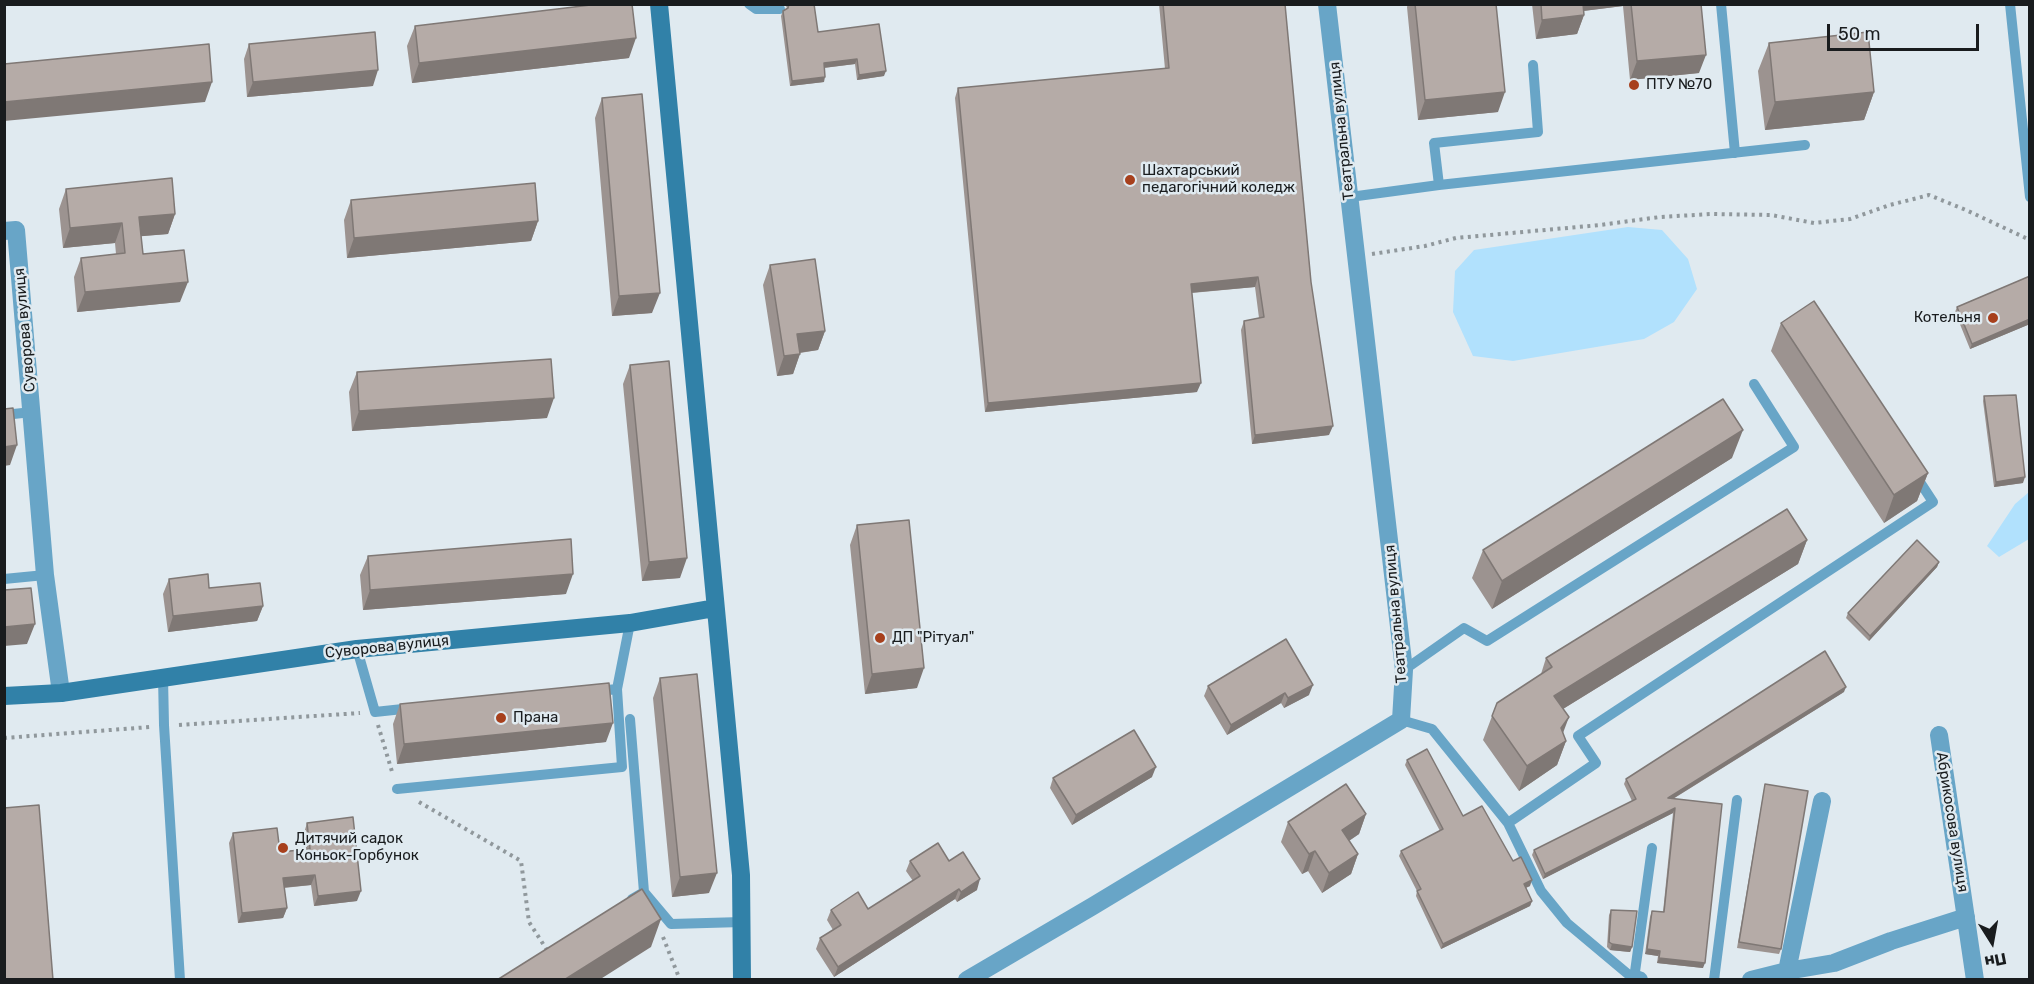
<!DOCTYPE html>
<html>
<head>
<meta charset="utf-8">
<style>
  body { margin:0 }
  #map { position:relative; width:2034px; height:984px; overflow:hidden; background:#e0eaf0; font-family:Rubik,sans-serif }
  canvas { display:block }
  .frame { position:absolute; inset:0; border:6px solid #191c1e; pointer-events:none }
  .north { position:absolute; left:1962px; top:912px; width:60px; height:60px; -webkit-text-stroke:4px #e0eaf0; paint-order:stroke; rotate:169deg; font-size:16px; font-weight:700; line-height:24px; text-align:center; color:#191c1e }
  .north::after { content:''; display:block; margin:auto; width:21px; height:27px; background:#191c1e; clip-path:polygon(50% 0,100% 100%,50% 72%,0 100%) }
  .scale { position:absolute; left:1827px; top:24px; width:152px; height:27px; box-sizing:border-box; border:3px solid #191c1e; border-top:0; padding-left:8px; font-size:18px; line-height:21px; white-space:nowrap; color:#191c1e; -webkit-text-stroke:4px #e0eaf0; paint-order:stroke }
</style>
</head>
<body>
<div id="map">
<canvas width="2034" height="984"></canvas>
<div class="frame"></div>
<div class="north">Пн</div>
<div class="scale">50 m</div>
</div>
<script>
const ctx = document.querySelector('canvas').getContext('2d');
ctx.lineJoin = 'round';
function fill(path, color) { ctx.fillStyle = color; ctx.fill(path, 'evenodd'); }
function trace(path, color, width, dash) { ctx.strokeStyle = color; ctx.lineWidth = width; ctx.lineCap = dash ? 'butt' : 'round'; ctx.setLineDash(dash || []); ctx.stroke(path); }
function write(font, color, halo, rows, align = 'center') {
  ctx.font = font + ' Rubik,sans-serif'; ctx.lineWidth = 5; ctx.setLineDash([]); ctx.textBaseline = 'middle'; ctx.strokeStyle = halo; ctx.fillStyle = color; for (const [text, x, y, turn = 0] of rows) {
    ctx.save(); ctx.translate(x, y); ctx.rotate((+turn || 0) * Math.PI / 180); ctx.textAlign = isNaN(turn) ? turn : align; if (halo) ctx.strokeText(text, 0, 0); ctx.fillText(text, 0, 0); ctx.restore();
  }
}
fill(new Path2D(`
  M1628,227L1662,230L1688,259L1697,289L1674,322L1644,339L1513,361L1473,356L1453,312L1455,271L1474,250Z
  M2029,492V539L1999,557L1987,546L2015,504Z`), '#b1e1fd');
trace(new Path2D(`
  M1372,254L1425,246L1456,238L1600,225L1660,217L1711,214L1771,215L1814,223L1850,219L1890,205L1929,195L1966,210L2030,240
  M179,725L360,713
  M378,725L393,775
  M4,738L150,727
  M419,802L521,861L529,922L547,950
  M663,937L680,980`), '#90989c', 4, [3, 4.5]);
trace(new Path2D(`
  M749,4L756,9H780
  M1721,4L1735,153
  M2010,4L2030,197
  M1439,185L1434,143L1538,132L1533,65
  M1350,197L1439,185L1805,145
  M4,415L32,412
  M4,579L45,575
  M357,649L375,712L412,708
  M1404,670L1464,628L1487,641L1794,447L1754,384
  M163,677L164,725L180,980
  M598,691L617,689L630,623
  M630,719L644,892L632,899
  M1401,720L1432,729L1508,823L1541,891L1567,923L1635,980
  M397,789L622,767L617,689
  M1508,823L1596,763L1578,736L1933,502L1916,476
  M644,892L671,924L742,922
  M1634,979L1652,848
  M1714,980L1737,800`), '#68a5c7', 10);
trace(new Path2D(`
  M4,231L16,230L45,575L61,693
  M1939,735L1975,980
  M1787,971L1834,963L1891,941L1966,917
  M1634,979L1639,980
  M967,980L1093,906L1401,720L1404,670L1327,4
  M1751,980L1787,971L1822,801`), '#68a5c7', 18);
trace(new Path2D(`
  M659,4L741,875L742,980
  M4,696L61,693L357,649L630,623L715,608`), '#3181a8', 18);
fill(new Path2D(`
  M785,4H814L818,32L884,76L857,80L855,64L824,68V82L790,86L781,16L783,11L787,8Z
  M1159,4H1285L1311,282L1329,435L1252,444L1241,330L1244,321L1259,318L1255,287L1192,293L1197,392L985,412L955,98L958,88L1165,69Z
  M1408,4H1496L1498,112L1418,120L1407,7Z
  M1532,4H1701L1699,73L1630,80L1623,6L1583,11L1584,15L1577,34L1536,39Z
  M415,26L629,58L412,83L407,46Z
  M1769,43L1874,92L1864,120L1765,130L1758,71Z
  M249,44L373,86L247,97L244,59Z
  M602,98L652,313L612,316L595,118Z
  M66,189L175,214L168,234L141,236L143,254L180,302L77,312L74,277L81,258L116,254L115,243L63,248L59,209Z
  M351,200L538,221L531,241L347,258L344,220Z
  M770,265L825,331L818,350L800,353L793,374L777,376L763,285Z
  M2030,276V324L1970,349L1955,312L1957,307Z
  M1781,323L1928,473L1917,501L1884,523L1771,351Z
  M630,365L680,578L642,581L623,384Z
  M357,372L547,418L352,431L349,392Z
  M1984,396L2023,483L1994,487L1983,401Z
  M1732,458L1492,609L1472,578L1483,550Z
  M857,525L917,688L865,694L850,545Z
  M1807,540L1798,564L1563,709V733L1566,741L1557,765L1519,791L1483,740L1497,703L1541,674L1546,658Z
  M368,556L566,594L363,610L360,575Z
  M1939,562L1937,567L1869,641L1846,618L1848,613Z
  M169,579L209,588L263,606L257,621L168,632L163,594Z
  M660,678L709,893L672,897L653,698Z
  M1208,686L1309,695L1284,708L1281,703L1227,735L1204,696Z
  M1844,692L1673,799L1703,968L1657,963L1658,956L1645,954L1650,917L1652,911L1663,912L1673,813L1543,879L1532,855L1534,850L1632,801L1624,784L1626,779Z
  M400,704L606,742L397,764L393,724Z
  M1407,760L1463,816L1513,861L1530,886L1526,888L1532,901L1530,906L1441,949L1416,896L1417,891L1399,856L1401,851L1440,831L1405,765Z
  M1152,777L1072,825L1050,788L1053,778Z
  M1765,784L1781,949L1779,954L1737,948L1764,789Z
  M1366,814L1359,834L1349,841L1358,854L1351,874L1322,893L1308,871L1302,874L1281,842L1288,822Z
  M307,823L357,901L314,906L311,885L284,888L287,908L283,918L238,923L229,843L233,833L280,852L306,849L304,833Z
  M910,861H949L977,890L957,902L955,899L834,977L816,949L820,938L833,930L827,920L831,910L868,909L913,881L906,871Z
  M1611,910L1632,947L1630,952L1610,950L1607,947L1609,915Z`), '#9c9390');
fill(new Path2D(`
  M1577,4H1624L1623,6L1575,12Z
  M1584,15L1577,34L1536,39L1542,20Z
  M636,38L629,58L412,83L419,63Z
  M1706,55L1699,73L1630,80L1637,61Z
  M857,59L855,64L822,68L824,63Z
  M378,70L373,86L247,97L253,82Z
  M886,71L884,76L857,80L859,75Z
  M825,77L824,82L790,86L792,81Z
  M212,82L205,102L4,121V102Z
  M1505,92L1498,112L1418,120L1425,100Z
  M1874,92L1864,120L1765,130L1775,102Z
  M175,214L168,234L132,237L139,217Z
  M538,221L531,241L347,258L354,238Z
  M122,223L115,243L63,248L70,228Z
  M1258,277L1255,287L1188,293L1191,284Z
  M188,282L180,302L77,312L85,292Z
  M660,293L652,313L612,316L619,296Z
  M2030,319V324L1970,349L1972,344Z
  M825,331L818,350L790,354L797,334Z
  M800,354L793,374L777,376L784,356Z
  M1201,383L1197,392L985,412L988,403Z
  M554,398L547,418L352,431L359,411Z
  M1333,426L1329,435L1252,444L1255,435Z
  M1743,430L1732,458L1492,609L1502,581Z
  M17,445L10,465L4,466V447Z
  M1928,473L1917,501L1884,523L1894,495Z
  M2025,477L2023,483L1994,487L1996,482Z
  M1807,540L1798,564L1545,720L1554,696Z
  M687,558L680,578L642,581L649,562Z
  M1939,562L1937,567L1869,641L1870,636Z
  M573,574L566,594L363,610L370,590Z
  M263,606L257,621L168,632L173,616Z
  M35,624L27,644L4,646V627Z
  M924,668L917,688L865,694L872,674Z
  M1313,685L1309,695L1284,708L1288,698Z
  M1846,687L1844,692L1666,803L1668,798Z
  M1285,693L1281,703L1227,735L1231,725Z
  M1569,717L1560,741H1566L1557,765L1519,791L1527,766L1561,728Z
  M613,723L606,742L397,764L404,744Z
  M1156,767L1152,777L1072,825L1076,815Z
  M1675,808L1673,813L1543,879L1545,874Z
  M1366,814L1359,834L1335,850L1342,830Z
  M1315,851L1308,871L1302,874L1309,854Z
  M1358,854L1351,874L1322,893L1329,873Z
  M717,873L709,893L672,897L680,877Z
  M315,875L311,885L279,888L283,878Z
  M980,879L977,890L957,902L961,892Z
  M1532,880L1530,886L1522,889L1524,884Z
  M959,889L955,899L834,977L838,967Z
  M361,891L357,901L314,906L318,896Z
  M1532,901L1530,906L1441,949L1443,944Z
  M287,908L283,918L238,923L242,913Z
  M661,919L651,947L599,980H564Z
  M1612,944L1632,947L1630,952L1610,950Z
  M1647,949L1660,951L1658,956L1645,954Z
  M1659,958L1705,963L1703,968L1657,963Z`), '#7f7875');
const building = new Path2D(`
  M599,4H632L636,38L419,63L415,26Z
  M789,4H814L818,32L879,24L886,71L859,75L857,59L824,63L825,77L792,81L783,11L788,8Z
  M1163,4H1285L1311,282L1333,426L1255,435L1244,321L1264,317L1258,277L1191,284L1201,383L988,403L958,88L1169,68Z
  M1415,4H1496L1505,92L1425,100Z
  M1541,4H1583L1584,15L1542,20Z
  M1631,4H1701L1706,55L1637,61Z
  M375,32L378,70L253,82L249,44Z
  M1868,32L1874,92L1775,102L1769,43Z
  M209,44L212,82L4,102V64Z
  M642,94L660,293L619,296L602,98Z
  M172,178L175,214L139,217L143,254L184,250L188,282L85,292L81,258L125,253L122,223L70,228L66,189Z
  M535,183L538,221L354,238L351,200Z
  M815,259L825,331L797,334L800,354L784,356L770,265Z
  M2030,276V319L1972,344L1957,307Z
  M1814,301L1928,473L1894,495L1781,323Z
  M551,359L554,398L359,411L357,372Z
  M669,361L687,558L649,562L630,365Z
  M2016,395L2025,477L1996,482L1984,396Z
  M1723,399L1743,430L1502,581L1483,550Z
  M13,408L17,445L4,447V409Z
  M1787,509L1807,540L1554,696L1569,717L1561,728L1566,741L1527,766L1492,716L1497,703L1552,667L1546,658Z
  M909,520L924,668L872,674L857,525Z
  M571,539L573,574L370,590L368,556Z
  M1917,540L1939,562L1870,636L1848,613Z
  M208,574L209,588L260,583L263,606L173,616L169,579Z
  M31,588L35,624L4,627V590Z
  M1286,639L1313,685L1288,698L1285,693L1231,725L1208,686Z
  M1825,651L1846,687L1668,798L1722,804L1705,963L1659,958L1660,951L1647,949L1652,911L1664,912L1675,808L1545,874L1534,850L1636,799L1626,779Z
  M697,674L717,873L680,877L660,678Z
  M609,683L613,723L404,744L400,704Z
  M1134,730L1156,767L1076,815L1053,778Z
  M1427,749L1463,816L1482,806L1513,861L1521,857L1532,880L1524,884L1532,901L1443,944L1417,891L1421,889L1401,851L1443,829L1407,760Z
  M1346,784L1366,814L1342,830L1358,854L1329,873L1315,851L1309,854L1288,822Z
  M1765,784L1808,791L1781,949L1739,942Z
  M39,805L53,980H4V808Z
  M353,817L361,891L318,896L315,875L283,878L287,908L242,913L233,833L277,828L280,852L310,849L307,823Z
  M938,843L949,861L963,852L980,879L961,892L959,889L838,967L820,938L841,925L831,910L858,892L868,909L920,876L910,861Z
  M642,889L661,919L564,980H497Z
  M1611,910L1637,911L1632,947L1612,944L1609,942Z`);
fill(building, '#b5aba7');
trace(building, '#7f7875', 1.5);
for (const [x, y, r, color] of [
  [1634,85,6,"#a7401d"],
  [1130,180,6,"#a7401d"],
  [1993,318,6,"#a7401d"],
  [880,638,6,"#a7401d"],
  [501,718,6,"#a7401d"],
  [283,848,6,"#a7401d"]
]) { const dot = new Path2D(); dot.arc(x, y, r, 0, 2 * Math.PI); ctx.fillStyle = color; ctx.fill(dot); trace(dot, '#e0eaf0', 2); }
write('15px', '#191c1e', '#e0eaf0', [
  ["ПТУ №70",1646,85],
  ["Шахтарський",1142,171],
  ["педагогічний коледж",1142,188],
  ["Котельня",1981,318,"right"],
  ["ДП \"Рітуал\"",892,638],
  ["Прана",513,718],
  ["Дитячий садок",295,839],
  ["Коньок-Горбунок",295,856]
], 'left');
write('15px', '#191c1e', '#e0eaf0', [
  ["Театральна вулиця",1342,131,-96],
  ["Суворова вулиця",25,330,-95],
  ["Театральна вулиця",1396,614,-95],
  ["Суворова вулиця",387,647,-6],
  ["Абрикосова вулиця",1952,822,81]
]);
</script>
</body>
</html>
